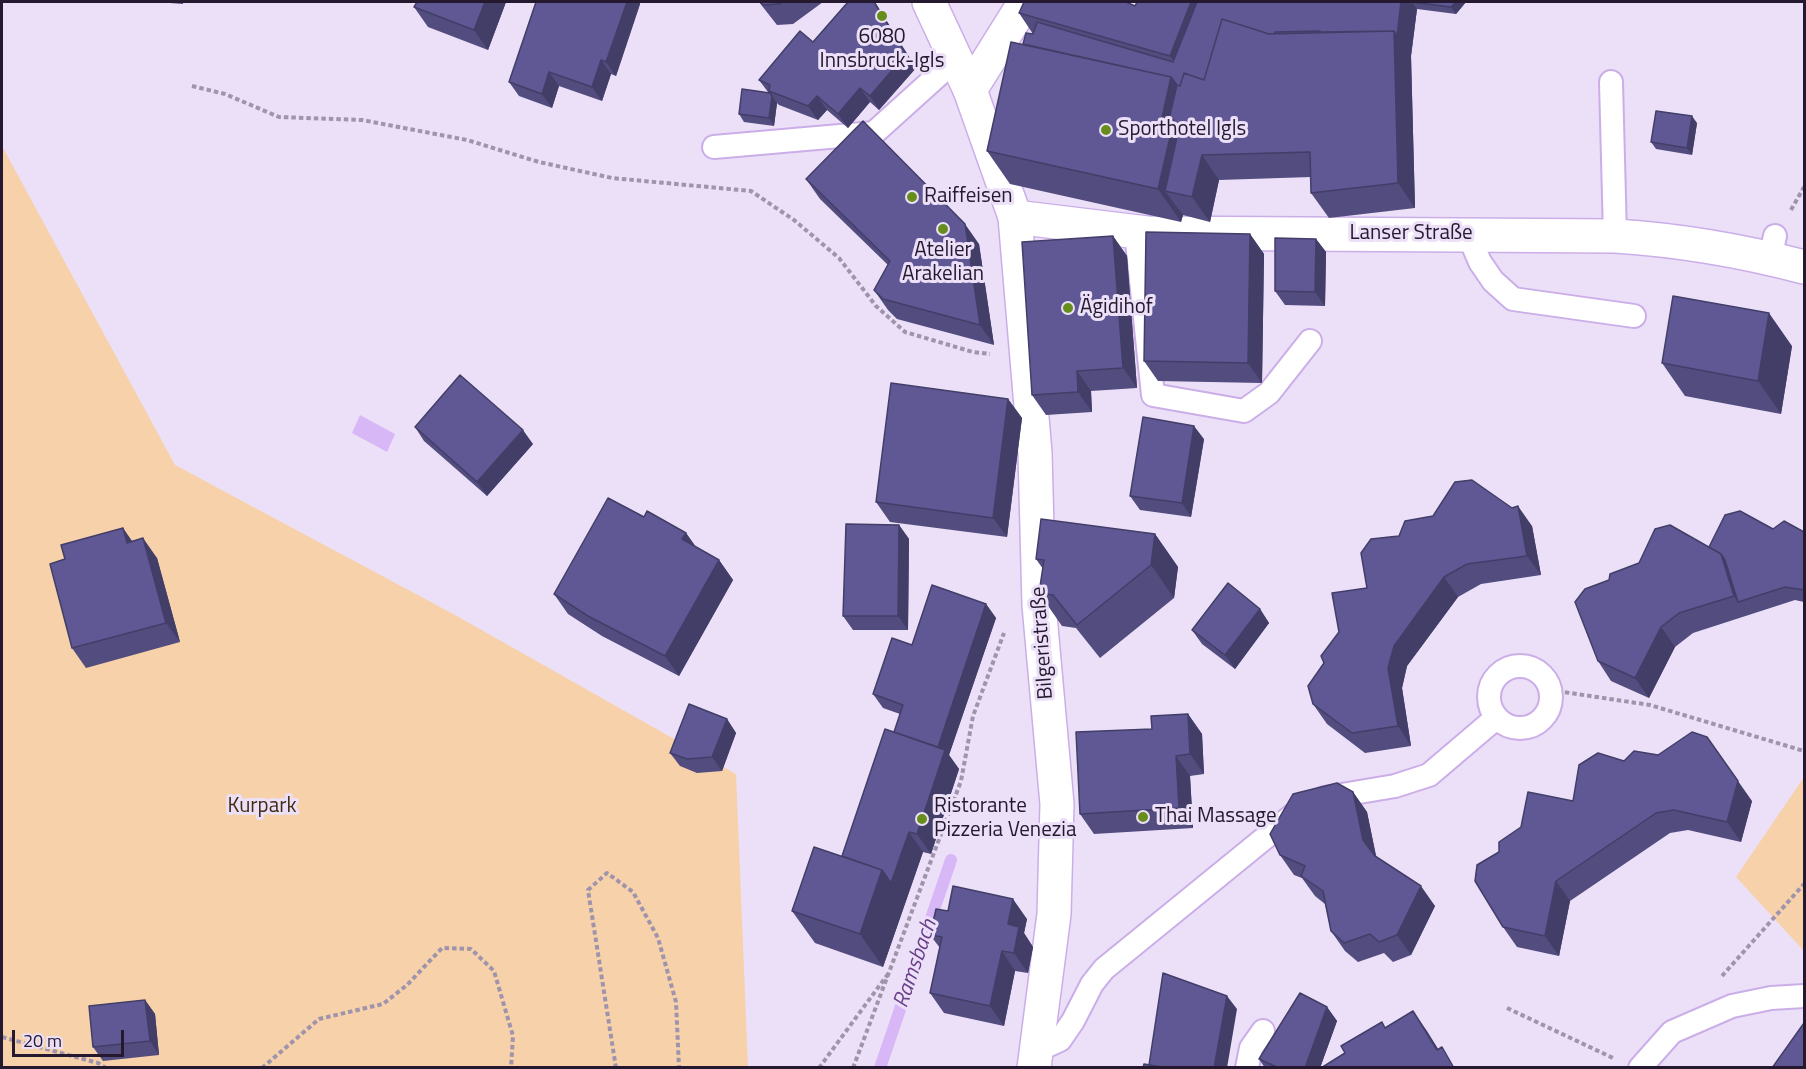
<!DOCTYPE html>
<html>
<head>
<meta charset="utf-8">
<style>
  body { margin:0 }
  #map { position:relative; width:1806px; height:1069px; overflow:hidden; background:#ece0f8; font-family:"Titillium Web",sans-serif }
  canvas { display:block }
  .frame { position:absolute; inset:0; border:3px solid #24192f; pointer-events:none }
  .scale { position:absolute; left:12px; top:1030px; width:112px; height:27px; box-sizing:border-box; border:3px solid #24192f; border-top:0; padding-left:8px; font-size:18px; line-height:21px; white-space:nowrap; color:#24192f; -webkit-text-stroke:4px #ece0f8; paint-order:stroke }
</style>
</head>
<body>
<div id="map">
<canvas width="1806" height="1069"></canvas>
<div class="frame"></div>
<div class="scale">20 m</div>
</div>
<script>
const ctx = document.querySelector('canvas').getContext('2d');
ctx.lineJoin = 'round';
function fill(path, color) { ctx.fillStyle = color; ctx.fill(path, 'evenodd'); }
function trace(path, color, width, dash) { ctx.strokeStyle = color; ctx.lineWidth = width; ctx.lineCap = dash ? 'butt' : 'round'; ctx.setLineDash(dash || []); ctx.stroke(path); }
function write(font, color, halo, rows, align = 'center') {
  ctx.font = font + ' "Titillium Web",sans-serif'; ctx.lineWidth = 6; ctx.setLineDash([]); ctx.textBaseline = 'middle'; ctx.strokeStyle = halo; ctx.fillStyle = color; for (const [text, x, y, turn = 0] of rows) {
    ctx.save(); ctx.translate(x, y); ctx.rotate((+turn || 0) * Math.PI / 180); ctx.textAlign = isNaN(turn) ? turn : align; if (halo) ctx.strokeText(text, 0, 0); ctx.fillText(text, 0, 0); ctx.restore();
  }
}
fill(new Path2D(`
  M2,146L175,465L455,615L736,774L748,1067H2Z
  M1804,777V951L1736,877Z`), '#f6d1aa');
fill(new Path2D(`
  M360,415L395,434L387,452L352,433Z`), '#d8b7f7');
trace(new Path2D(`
  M880,1068L951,860`), '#d8b7f7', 12);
const service = new Path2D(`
  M1611,82L1615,236
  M714,147L874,133L956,59
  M1136,232L1153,395L1244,411L1269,393L1310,341
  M1468,234L1480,262L1493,281L1513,299L1634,316
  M1770,258L1775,236
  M1489 697a31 31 0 1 1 62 0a31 31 0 1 1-62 0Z
  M1324,798L1395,786L1429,775L1496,718
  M1038,1050L1060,1040L1073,1021L1092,984L1104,969L1293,815
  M1247,1068L1251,1048L1263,1031
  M1640,1068L1672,1032L1732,1006L1771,998L1804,996`);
const minor = new Path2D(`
  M970,90L1025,2
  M1015,217L1035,453L1039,605L1057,804L1054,914L1034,1068`);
const secondary = new Path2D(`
  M929,2L970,90L1015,217L1147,233L1615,236C1679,240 1743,251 1804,267`);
trace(service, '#cbaee8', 26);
trace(minor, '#cbaee8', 36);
trace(secondary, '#cbaee8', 36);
trace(new Path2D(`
  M192,86L225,94L279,117L362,120L467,140L539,162L612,178L751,191L794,220L839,258L876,306L905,332L973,352L990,354
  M1791,210L1804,187
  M1550,690L1650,705L1804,751
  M1722,976L1804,884
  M1507,1008L1613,1058
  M2,1037L98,1063L106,1068
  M262,1068L319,1019L383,1004L407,985L442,948L471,949L494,971L513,1036L511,1068
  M616,1068L588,890L607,873L633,892L658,938L676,1002L679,1068
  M819,1068L888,974
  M853,1068L961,781L973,716L1004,633`), '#9f94ab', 4, [4.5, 3]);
trace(service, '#fff', 22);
trace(minor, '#fff', 33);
trace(secondary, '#fff', 33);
fill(new Path2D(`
  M156,2H183V4Z
  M506,2L488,50L428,27L414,7Z
  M536,2H639L640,4L616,76L611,74L602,101L559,86L552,108L519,96L509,82Z
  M759,2H823L793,24L777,25Z
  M1137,2H1466L1456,14L1417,9L1411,56L1415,208L1329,218L1311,193V177L1219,180L1210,222L1183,215L1181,222L1010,184L987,151L1023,44L1033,34L1019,13L1135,6Z
  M813,42L916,68L879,110L870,102L848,128L827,110L818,120L779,105L777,103L774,126L744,122L739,114L768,92L759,80Z
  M1697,123L1692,155L1656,149L1651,142Z
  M806,179L979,244L994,345L897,319L888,310L874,290L888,265L820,199Z
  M1250,234L1264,254L1262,383L1158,381L1144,361Z
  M1113,236L1127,256L1137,388L1091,391L1092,412L1046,415L1032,395Z
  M1316,239L1326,252L1325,306L1285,305L1275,291Z
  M1792,346L1781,414L1685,396L1662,363Z
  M1008,399L1022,418L1007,537L890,522L876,502Z
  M415,427L533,444L487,496L424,441Z
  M1204,439L1191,517L1140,510L1130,496Z
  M644,517L686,533L696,547L719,560L733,580L679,676L602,636L568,614L554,594Z
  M899,525L909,539L908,630H853L843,616Z
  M1532,526L1541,575L1481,584L1458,597L1407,666L1402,688L1411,746L1365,753L1327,724L1313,704L1324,663L1339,632L1399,536Z
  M1773,529L1804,532V602L1795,600L1693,633L1675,647L1649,698L1611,681L1598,661L1709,547Z
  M1155,534L1178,567L1174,598L1100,658L1076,628L1062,626L1039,593L1043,569L1036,559Z
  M132,541L157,558L180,642L86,668L72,648Z
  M986,604L996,618L949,755L959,769L931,854L923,852L883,967L815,943L792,911L842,856L894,732L900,714L883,708L873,694L912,645Z
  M1260,609L1269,623L1235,669L1202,644L1192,630Z
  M1188,714L1202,734L1204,774L1190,776L1193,828L1094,834L1080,814L1152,729Z
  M727,719L736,733L722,771L697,773L680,766L670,753Z
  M1353,792L1367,812L1376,857L1435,906L1411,955L1393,962L1384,953L1358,962L1345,951L1331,931L1325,904L1315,896L1302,878L1294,875L1280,855Z
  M1573,801H1752L1741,842L1688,830L1670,833L1570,901L1559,956L1517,947L1503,927L1499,852Z
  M948,911L1027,919L1024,933L1033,947L1028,973L1015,971L1004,1026L944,1013L930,993L940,948L930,935Z
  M145,1000L155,1014L159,1055L103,1061L93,1047Z
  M1327,1007L1337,1021L1320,1068H1265L1259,1059Z`), '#524c7f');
fill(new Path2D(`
  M485,2H506L488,50L474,30Z
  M627,2H639L640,4L616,76L606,62Z
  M874,2H875L916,68L879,110L870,96Z
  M1191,2H1218L1187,80L1170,56Z
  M1401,2H1412L1417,9L1411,56L1415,208L1398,183L1394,31Z
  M1456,2H1466L1456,14L1451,7Z
  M601,60L611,74L602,101L592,87Z
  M549,72L559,86L552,108L542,94Z
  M1171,77L1194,110L1165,191L1183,215L1181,222L1158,189L1162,118Z
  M860,88L870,102L848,128L838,114Z
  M772,96L777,103L774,126L769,118Z
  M817,96L827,110L818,120L808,106Z
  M1692,116L1697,123L1692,155L1687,148Z
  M1202,155L1219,180L1210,222L1192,197Z
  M965,224L979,244L994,345L980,325Z
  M1250,234L1264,254L1262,383L1248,363Z
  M1113,236L1127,256L1137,388L1123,368Z
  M1316,239L1326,252L1325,306L1315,292Z
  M1769,313L1792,346L1781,414L1758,381Z
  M1077,371L1091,391L1092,412L1078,392Z
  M1008,399L1022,418L1007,537L993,518Z
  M1194,426L1204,439L1191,517L1182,503Z
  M523,430L533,444L487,496L477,482Z
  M1518,506L1532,526L1541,575L1527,556Z
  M899,525L909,539L908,630L898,616Z
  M123,528L137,548L127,543Z
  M686,533L700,553L682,539Z
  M1155,534L1178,567L1174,598L1151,565Z
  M143,538L157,558L180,642L166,623Z
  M1721,554L1735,574L1738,602L1734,596Z
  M719,560L733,580L679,676L665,656Z
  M1444,577L1458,597L1407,666L1402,688L1411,746L1398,726L1388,668L1394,646Z
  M986,604L996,618L949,755L959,769L931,854L917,834L936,751Z
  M1260,609L1269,623L1235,669L1225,655Z
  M1661,627L1675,647L1649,698L1635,678Z
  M1188,714L1202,734L1204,774L1190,754Z
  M727,719L736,733L722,771L712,757Z
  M1176,756L1190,776L1193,828L1179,808Z
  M1738,781L1752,801L1741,842L1727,822Z
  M1353,792L1367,812L1377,860L1363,840Z
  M909,832L923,852L883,967L860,934L882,870Z
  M1556,881L1570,901L1559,956L1545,936Z
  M1421,886L1435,906L1411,955L1397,935Z
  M1013,899L1027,919L1024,933L1033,947L1028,973L1014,953L1008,924Z
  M1002,951L1015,971L1004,1026L990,1006Z
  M1227,996L1237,1009L1227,1068H1214Z
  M145,1000L155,1014L159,1055L150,1041Z
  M1327,1007L1337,1021L1320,1068H1305Z
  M1413,1011L1427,1031L1450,1068L1437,1050Z`), '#423e68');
const building = new Path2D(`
  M417,2H485L474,30L414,7Z
  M536,2H627L606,62L601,60L592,87L549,72L542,94L509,82Z
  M760,2H782L779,4L763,5Z
  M848,2H874L906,54L870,96L860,88L838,114L817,96L808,106L769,91L770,85L759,80L800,31L813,42Z
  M1024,2H1126L1135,6L1137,2H1191L1170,56L1019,13Z
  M1197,2H1401L1397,36L1394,31L1320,32V31L1275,32L1274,34H1269L1222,19L1204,80L1184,73L1180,86L1177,85L1171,77L1023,44L1026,33L1033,34L1037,22L1173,62Z
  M1412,2H1456L1451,7Z
  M1222,19L1269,34L1394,31L1398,183L1311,193L1310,152L1202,155L1192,197L1165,191L1179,128L1174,120L1169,119L1177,85L1180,86L1184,73L1204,80Z
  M1011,42L1171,77L1162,118L1174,120L1158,189L987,151Z
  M742,89L770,93L772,96L769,118L739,114Z
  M1656,111L1692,116L1687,148L1651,142Z
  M863,121L965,224L980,325L883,299L874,290L890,261L806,179Z
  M1146,232L1250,234L1248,363L1144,361Z
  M1113,236L1123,368L1077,371L1078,392L1032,395L1022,242Z
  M1275,238L1316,239L1315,292L1275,291Z
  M1673,296L1769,313L1758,381L1662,363Z
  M460,375L523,430L477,482L415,427Z
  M891,383L1008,399L993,518L876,502Z
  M1143,417L1194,426L1182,503L1130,496Z
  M1472,480L1512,508L1518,506L1527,556L1467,564L1444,577L1394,646L1388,668L1398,726L1352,733L1313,704L1308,686L1324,663L1321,656L1339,632L1332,593L1367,588L1361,553L1371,539L1399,536L1405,521L1433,516L1455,482Z
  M608,498L644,517L647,511L686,533L682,539L719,560L665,656L588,616L554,594Z
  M1740,511L1773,529L1784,521L1804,532V590L1785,587L1738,602L1725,560L1721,554L1709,547L1725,515Z
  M1041,519L1155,534L1151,565L1077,625L1053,595L1039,593L1044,560L1036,559Z
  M846,524L899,525L898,616H843Z
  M1670,525L1721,554L1734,596L1679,613L1661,627L1635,678L1598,661L1575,602L1585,589L1609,580L1610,574L1639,563L1655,529Z
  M123,528L127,543L143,538L166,623L72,648L50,564L65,559L61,545Z
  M1228,583L1260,609L1225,655L1192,630Z
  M932,585L986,604L938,747L894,732L903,705L873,694L892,638L912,645Z
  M689,704L727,719L712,757L687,759L670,753Z
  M1188,714L1190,754L1176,756L1179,808L1080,814L1076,732L1152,729L1151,716Z
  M885,729L945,750L917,834L909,832L891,883L882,870L842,856Z
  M1692,732L1707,737L1738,781L1727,822L1674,810L1656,813L1556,881L1545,936L1503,927L1475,881L1477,865L1499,852V842L1521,827L1528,792L1573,801L1579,765L1598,753L1624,761L1634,751L1658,755Z
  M1337,783L1353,792L1363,840L1375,856L1421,886L1397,935L1379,942L1370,934L1344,943L1331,931L1323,891L1301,876L1305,866L1280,855L1270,834L1293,794Z
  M814,847L882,870L860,934L792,911Z
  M953,886L1013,899L1008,924L1019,927L1014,953L1002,951L990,1006L930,993L942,937L930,935L936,909L948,911Z
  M1163,973L1227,996L1214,1068H1168L1149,1065Z
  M1300,993L1327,1007L1305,1068H1279L1259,1059Z
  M145,1000L150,1041L93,1047L89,1006Z
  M1413,1011L1437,1050L1442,1047L1454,1068H1321L1345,1053L1341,1046L1382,1022L1385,1028Z
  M1804,1023V1068H1772Z
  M1144,1064L1168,1068H1143Z`);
fill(building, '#5f5894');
trace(building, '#423e68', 1.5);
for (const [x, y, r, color] of [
  [882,16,6,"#678e1c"],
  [1106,130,6,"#678e1c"],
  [912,197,6,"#678e1c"],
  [943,229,6,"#678e1c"],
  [1068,308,6,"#678e1c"],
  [1143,817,6,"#678e1c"],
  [922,819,6,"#678e1c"]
]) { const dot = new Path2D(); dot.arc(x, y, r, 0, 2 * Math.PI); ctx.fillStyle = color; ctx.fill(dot); trace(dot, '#ece0f8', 2); }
write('21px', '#24192f', '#ece0f8', [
  ["6080",882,38,"center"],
  ["Innsbruck-Igls",882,62,"center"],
  ["Sporthotel Igls",1118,130],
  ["Raiffeisen",924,197],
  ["Atelier",943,251,"center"],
  ["Arakelian",943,275,"center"],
  ["Ägidihof",1080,308],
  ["Ristorante",934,807],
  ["Pizzeria Venezia",934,831],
  ["Thai Massage",1155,817]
], 'left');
write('21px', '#24192f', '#ece0f8', [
  ["Lanser Straße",1411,234],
  ["Bilgeristraße",1043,643,-94]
]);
write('21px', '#422c12', '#ece0f8', [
  ["Kurpark",262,807]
]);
write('italic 22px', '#693f8b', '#ece0f8', [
  ["Ramsbach",916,964,-71]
]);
</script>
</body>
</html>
